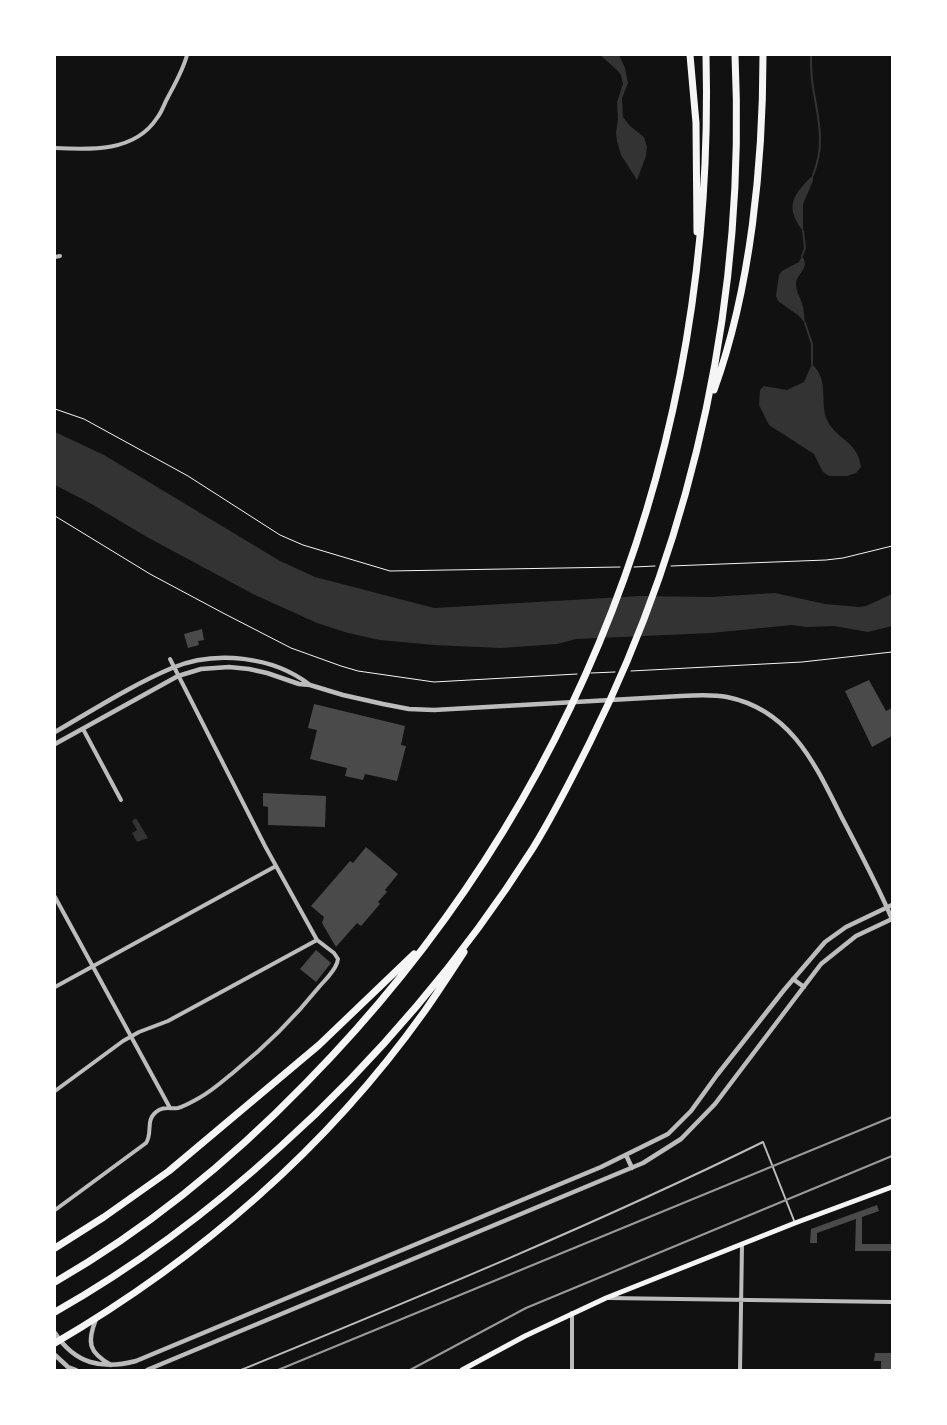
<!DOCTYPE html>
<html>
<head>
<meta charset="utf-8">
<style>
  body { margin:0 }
  #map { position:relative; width:947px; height:1425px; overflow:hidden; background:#111; font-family:Literata,serif }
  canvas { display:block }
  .frame { position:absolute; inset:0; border:56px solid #fff; pointer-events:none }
</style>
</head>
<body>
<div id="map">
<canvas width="947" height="1425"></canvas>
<div class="frame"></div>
</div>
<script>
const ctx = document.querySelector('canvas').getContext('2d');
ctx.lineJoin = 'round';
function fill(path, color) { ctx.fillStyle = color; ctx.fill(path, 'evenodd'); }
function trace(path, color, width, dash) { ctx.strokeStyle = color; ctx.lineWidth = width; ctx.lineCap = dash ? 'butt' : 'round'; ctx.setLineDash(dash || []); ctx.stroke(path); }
fill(new Path2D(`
  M600,55H619L625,68L628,83L622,98L623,117L630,126L644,137L647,147L646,156L637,180L621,155L617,141L616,133L618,119L617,102L623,84L621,75L617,70Z
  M813,175V181L803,204V231C784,206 793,195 813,175Z
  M802,256C811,268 796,274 796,284C796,291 800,297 802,303C804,309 804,316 805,323L799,316L778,301L776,296L779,275L782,271L799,262Z
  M812,364C830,381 819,402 827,420C834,435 849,440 856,452C859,457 860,462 861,467L856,473L847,476H829L823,472L814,454L769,425L759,405L760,390L764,386L787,390L804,382Z
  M55,432L104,455L280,561L315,577L434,608L640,596L711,597L775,593L825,604L859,607L866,606L892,594V626L868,632L834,626L806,627L792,625L711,633L576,639L557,644L501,648L434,645L380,640L348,633L317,623L253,594L147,537L88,502L55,485Z
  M136,818L148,838L137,842L132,833L137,830L132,821Z`), '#333');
trace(new Path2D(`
  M811,55C811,65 811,76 813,87C818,119 826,143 813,175
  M802,256L805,248L803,231
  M805,323L812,344V364`), '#333', 2);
fill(new Path2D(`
  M202,629L204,640L198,641L199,645L188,648L184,634Z
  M869,680L886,711L892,708V736L872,747L845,691Z
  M314,704L405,726L401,745L406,746L397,781L365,774L363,780L345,776L347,768L310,759L317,730L308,728Z
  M263,793L326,796L325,827L268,825V807L263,806Z
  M366,847L398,874L385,890L387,892L378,902L380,904L361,926L357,923L336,947L322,923L324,917L311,906L350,861L353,863Z
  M316,950L331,963L316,982L300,969Z
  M877,1205L879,1211L862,1217V1244H892V1251H855L856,1219L817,1233V1243H810L811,1229Z
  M875,1353H891V1370H881V1361H874Z`), '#4a4a4a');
trace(new Path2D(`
  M55,409L84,419L188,476L280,535L303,545L390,571L620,567
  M55,516L150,574L223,613L291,648L341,666L358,671L434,682L577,674
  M671,566L826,560L843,558L892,546
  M634,567L655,566
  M631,671L802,662L892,652
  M591,673L615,672`), '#f5f5f5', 1);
trace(new Path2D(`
  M241,1370C416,1298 592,1226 763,1142L795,1223`), '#bcbcbc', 2);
trace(new Path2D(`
  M55,148C91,150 135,152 157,118C162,112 164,104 168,97C175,84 183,70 187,55
  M55,257L60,256
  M83,729L121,800
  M55,897L170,1108
  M55,987L276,866
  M55,1091L123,1041L139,1032L168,1021L317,940
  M55,1210L146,1143C153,1133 145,1121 156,1112C163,1106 169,1109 178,1108C185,1106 192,1102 199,1098C212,1091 223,1081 235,1071C266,1046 294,1018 319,987C325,980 334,972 337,963L338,959L334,953L317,940L265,846L170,659
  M608,1298L892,1302
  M572,1370V1313
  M740,1370L742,1245`), '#bcbcbc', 4);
trace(new Path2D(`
  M55,732C93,710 132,685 172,668C215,650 273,656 310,685
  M55,744L178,676L201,669L229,667L249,669L267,673L299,684L310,685L343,695L383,704L409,709L434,710L681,696C696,695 712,694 727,697C791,710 815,764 841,816C859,850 877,884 892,919
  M793,979L804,987
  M626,1155L632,1168
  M96,1319C87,1342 88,1352 111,1365
  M55,1333C75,1364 102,1370 136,1361L601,1167L668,1134L691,1111L717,1075L784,990L825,942L846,927L892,905
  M55,1355L68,1367L76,1370
  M147,1370L643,1163L681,1139L715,1104L821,964L856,936L892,919`), '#bcbcbc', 4.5);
trace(new Path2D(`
  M462,1370L525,1336L606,1298L795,1223L892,1187`), '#f5f5f5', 5);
trace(new Path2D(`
  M690,55L696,123L697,232
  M714,390C751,288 763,163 763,55
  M55,1248L104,1217L169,1171L319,1045L414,954
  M55,1282C147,1229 232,1159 306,1083C579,805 716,444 706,55
  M55,1312C136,1266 211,1210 280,1147C376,1061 464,957 533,848C554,814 572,778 590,742C696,529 746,293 735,55
  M55,1343C199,1259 327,1148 424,1012C438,992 451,972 464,952`), '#f5f5f5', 7);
trace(new Path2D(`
  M278,1370L892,1117
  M410,1370L526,1308L892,1156`), '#9a9a9a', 2);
</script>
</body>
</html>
